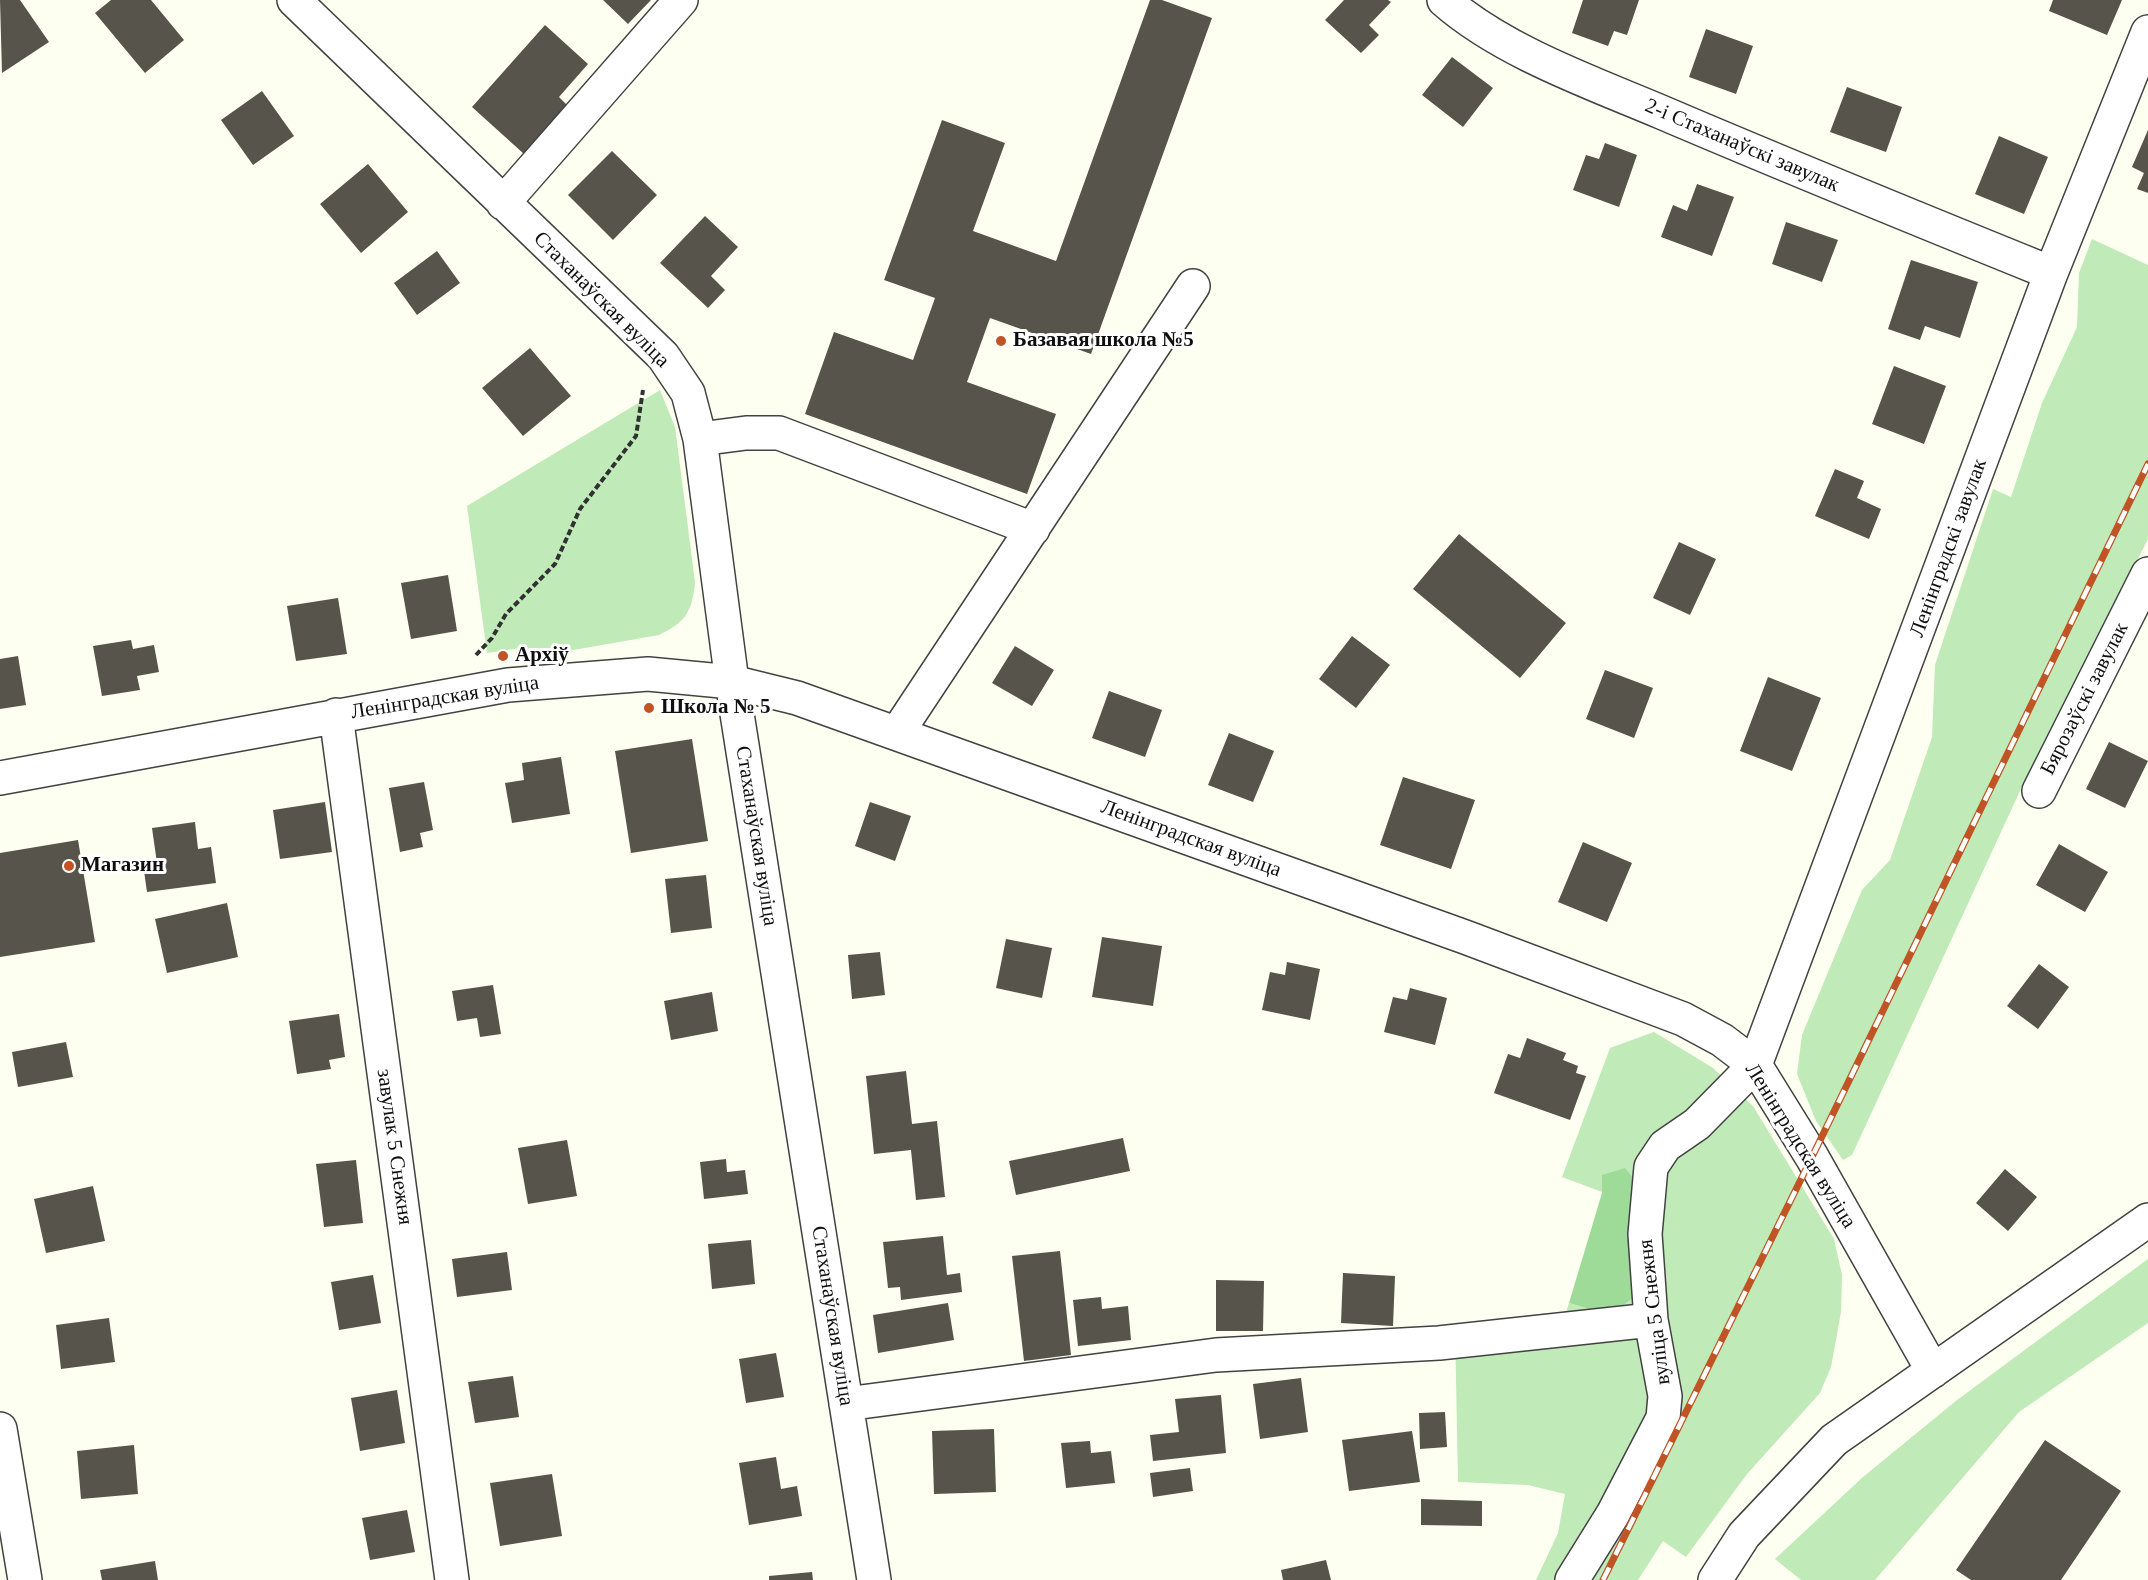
<!DOCTYPE html>
<html>
<head>
<meta charset="utf-8">
<style>
  body { margin:0 }
  canvas { display:block; background:#fdfff0 }
</style>
</head>
<body>
<canvas width="2148" height="1580"></canvas>
<script>
const ctx = document.querySelector('canvas').getContext('2d');
ctx.lineJoin = 'round';
function fill(path, color) { ctx.fillStyle = color; ctx.fill(path, 'evenodd'); }
function trace(path, color, width, dash) { ctx.strokeStyle = color; ctx.lineWidth = width; ctx.lineCap = dash ? 'butt' : 'round'; ctx.setLineDash(dash || []); ctx.stroke(path); }
function write(font, color, halo, rows, align = 'center') {
  ctx.font = font + ' "Times New Roman",serif'; ctx.lineWidth = 6; ctx.setLineDash([]); ctx.textBaseline = 'middle'; ctx.strokeStyle = halo; ctx.fillStyle = color; for (const [text, x, y, turn = 0] of rows) {
    ctx.save(); ctx.translate(x, y); ctx.rotate((+turn || 0) * Math.PI / 180); ctx.textAlign = isNaN(turn) ? turn : align; if (halo) ctx.strokeText(text, 0, 0); ctx.fillText(text, 0, 0); ctx.restore();
  }
}
fill(new Path2D(`
  M2092,239L2148,265V539L2019,793L1852,1155L1843,1160L1816,1121L1797,1074L1802,1035L1862,890L1890,860L1932,737L1935,665L1993,489L2011,497L2042,403L2077,327L2079,273Z
  M660,390L675,427L695,582C692,612 686,622 659,635L522,659L521,648L487,653L467,506Z
  M1654,1032L1713,1068L1753,1106L1834,1239L1842,1275L1841,1312L1831,1367L1820,1393L1747,1474L1686,1557L1663,1541L1638,1580H1536L1558,1533L1565,1494L1528,1485L1458,1482L1455,1327L1564,1318L1569,1303L1610,1315L1602,1175V1192L1562,1177L1610,1048Z
  M2148,1259V1323L2019,1412L1875,1580H1801L1775,1559L1863,1477L1957,1400Z`), '#c1eab9');
fill(new Path2D(`
  M1625,1168L1642,1189V1291L1610,1315L1569,1303L1602,1193V1175Z`), '#9edb98');
fill(new Path2D(`
  M0,0H20L49,42L2,73Z
  M111,0H151L184,40L145,73L95,13Z
  M603,0H651L628,24Z
  M1150,0H1162L1212,18L1091,354L990,318L967,382L1056,414L1027,494L805,414L834,332L913,360L935,298L884,280L942,120L1005,143L973,231L1056,261Z
  M1344,0H1388L1391,2L1369,25L1379,35L1361,53L1325,20Z
  M1583,0H1639L1627,35L1614,31L1608,46L1572,33Z
  M2053,0H2122L2107,35L2049,11Z
  M545,25L588,64L559,97L568,106L524,154L472,107Z
  M1706,29L1753,46L1736,94L1689,77Z
  M1452,57L1493,88L1463,127L1422,95Z
  M1847,87L1902,107L1886,152L1830,132Z
  M262,91L294,136L253,165L221,120Z
  M2148,130V193L2137,189L2144,173L2132,167Z
  M1999,136L2048,157L2024,214L1975,194Z
  M1605,143L1637,155L1619,207L1573,190L1586,155L1599,159Z
  M612,151L657,195L613,240L568,195Z
  M368,164L408,212L361,253L320,204Z
  M1697,184L1734,197L1712,256L1661,237L1673,205L1687,211Z
  M705,216L738,247L711,276L725,290L708,308L660,263Z
  M1786,222L1838,240L1822,282L1772,264Z
  M437,251L460,283L417,315L394,283Z
  M1911,260L1978,282L1960,338L1925,326L1920,340L1888,329Z
  M530,348L571,396L523,436L482,388Z
  M1894,366L1946,386L1924,444L1872,424Z
  M1835,469L1864,481L1857,498L1881,509L1869,539L1815,516Z
  M1459,534L1566,623L1520,678L1413,589Z
  M1679,542L1716,559L1690,615L1653,598Z
  M448,575L457,631L411,639L401,583Z
  M338,598L347,654L296,661L287,606Z
  M1352,636L1390,665L1356,708L1319,679Z
  M131,640L133,649L154,645L159,672L137,676L140,690L102,696L93,646Z
  M1015,646L1054,670L1032,706L992,683Z
  M18,656L26,705L0,709V659Z
  M1605,670L1653,688L1634,738L1586,719Z
  M1768,677L1821,698L1792,771L1740,751Z
  M1109,691L1162,710L1145,757L1092,738Z
  M1229,733L1274,751L1253,802L1208,785Z
  M692,739L708,841L631,853L615,751Z
  M2109,742L2148,761L2125,808L2086,789Z
  M561,757L570,814L512,823L505,783L524,780L522,763Z
  M1403,777L1475,800L1451,869L1380,845Z
  M424,782L433,830L420,833L423,847L400,852L389,788Z
  M325,802L332,852L280,859L273,810Z
  M870,802L911,816L895,861L855,846Z
  M195,822L198,849L211,847L216,883L147,892L143,864L157,863L152,828Z
  M78,840L95,942L0,957V853Z
  M1583,842L1632,863L1607,922L1558,902Z
  M2059,844L2108,872L2085,912L2036,885Z
  M706,875L712,928L671,933L665,879Z
  M227,903L238,957L167,973L155,919Z
  M1102,937L1162,946L1153,1006L1092,997Z
  M1006,939L1052,948L1042,998L996,988Z
  M880,952L885,995L852,999L848,955Z
  M1287,962L1320,969L1310,1020L1262,1010L1270,972L1285,975Z
  M2039,964L2069,987L2038,1029L2007,1006Z
  M493,985L501,1034L480,1037L477,1018L457,1021L452,991Z
  M1410,988L1447,998L1435,1045L1384,1032L1393,997L1407,1000Z
  M712,992L718,1031L671,1040L664,1001Z
  M339,1014L345,1057L329,1060L331,1069L297,1074L289,1021Z
  M1527,1038L1566,1053L1563,1060L1578,1066L1576,1073L1586,1076L1570,1120L1494,1093L1508,1054L1520,1058Z
  M66,1042L73,1077L18,1087L12,1052Z
  M906,1071L912,1124L937,1121L945,1197L916,1200L911,1150L874,1154L866,1076Z
  M1123,1138L1130,1171L1016,1195L1009,1161Z
  M567,1140L577,1196L528,1204L518,1148Z
  M726,1159L727,1172L745,1170L748,1194L704,1199L700,1162Z
  M356,1160L363,1223L324,1227L316,1164Z
  M2005,1169L2037,1197L2008,1231L1976,1203Z
  M93,1186L105,1241L46,1253L34,1199Z
  M943,1236L947,1275L960,1273L962,1292L901,1300L900,1287L888,1288L883,1242Z
  M751,1240L755,1284L712,1289L708,1244Z
  M1060,1251L1071,1355L1024,1361L1012,1256Z
  M507,1252L512,1290L457,1297L452,1259Z
  M1343,1273L1395,1276L1393,1326L1341,1323Z
  M373,1275L381,1323L339,1330L331,1282Z
  M1216,1280L1264,1281L1263,1331H1216Z
  M1101,1297L1102,1309L1128,1306L1131,1340L1078,1346L1073,1300Z
  M948,1303L954,1340L878,1353L873,1315Z
  M109,1318L115,1362L61,1369L56,1325Z
  M776,1353L784,1397L746,1403L739,1359Z
  M513,1376L519,1417L475,1423L468,1382Z
  M1301,1378L1308,1432L1260,1439L1253,1384Z
  M397,1390L405,1443L360,1451L351,1398Z
  M1221,1395L1226,1453L1153,1461L1150,1435L1179,1432L1175,1399Z
  M1445,1412L1447,1447L1420,1449L1419,1413Z
  M994,1429L996,1492L934,1494L932,1431Z
  M1412,1431L1420,1482L1349,1491L1342,1440Z
  M2045,1440L2121,1491L2061,1580H1971L1956,1570Z
  M1090,1441L1091,1453L1111,1451L1115,1483L1066,1488L1061,1443Z
  M134,1445L138,1494L81,1499L77,1451Z
  M776,1457L781,1489L797,1486L802,1516L749,1525L739,1463Z
  M1190,1468L1193,1491L1153,1497L1150,1473Z
  M552,1474L562,1536L500,1546L490,1483Z
  M1421,1499L1482,1501V1526L1421,1525Z
  M407,1510L415,1552L370,1560L362,1518Z
  M1326,1560L1331,1580H1283L1281,1570Z
  M155,1561L158,1580H102L100,1570Z
  M812,1572L813,1580H769V1576Z`), '#57544b');
const minor = new Path2D(`
  M294,0L663,356L688,393L700,439L732,682L874,1580
  M1444,0C1502,51 1590,82 1661,112C1790,167 1920,220 2051,273
  M503,203L681,0
  M700,439L746,433H779L1033,529
  M336,715L452,1580
  M897,733L1193,286
  M0,778L508,685L648,674L732,682L797,698L1465,937L1683,1019L1722,1040L1755,1065L1812,1157L1933,1371
  M2039,791L2148,574
  M846,1404L1216,1355L1439,1343L1651,1320
  M0,1429L25,1580
  M1572,1580L1613,1514L1663,1418L1665,1396L1651,1320L1645,1234L1651,1167L1665,1146L1697,1124L1755,1065L2051,273L2148,32
  M1715,1580L1744,1535L1834,1440L2148,1220`);
trace(minor, '#424242', 36);
trace(new Path2D(`
  M476,655L492,638L506,614L555,564L580,509L636,436L643,390`), '#313131', 4, [6, 3]);
trace(minor, '#fff', 33);
const rail = new Path2D(`
  M1603,1580L1812,1157L2148,464`);
trace(rail, '#c15424', 7);
trace(rail, '#fff', 4.5, [14]);
for (const [x, y, r, color] of [
  [1001,341,6,"#c15424"],
  [503,656,6,"#c15424"],
  [649,708,6,"#c15424"],
  [69,866,6,"#c15424"]
]) { const dot = new Path2D(); dot.arc(x, y, r, 0, 2 * Math.PI); ctx.fillStyle = color; ctx.fill(dot); trace(dot, '#fff', 2); }
write('21px', '#0f0f0f', '#fff', [
  ["2-і Стаханаўскі завулак",1742,146,23],
  ["Стаханаўская вуліца",601,300,45],
  ["Ленінградскі завулак",1949,548,-70],
  ["Ленінградская вуліца",445,698,-9],
  ["Бярозаўскі завулак",2085,699,-63],
  ["Стаханаўская вуліца",756,836,81],
  ["Ленінградская вуліца",1191,839,20],
  ["Ленінградская вуліца",1800,1146,58],
  ["завулак 5 Снежня",394,1147,82],
  ["вуліца 5 Снежня",1655,1312,-97],
  ["Стаханаўская вуліца",832,1316,81]
]);
write('bold 21px', '#0f0f0f', '#fff', [
  ["Базавая школа №5",1013,341],
  ["Архіў",515,656],
  ["Школа № 5",661,708],
  ["Магазин",81,866]
], 'left');
</script>
</body>
</html>
